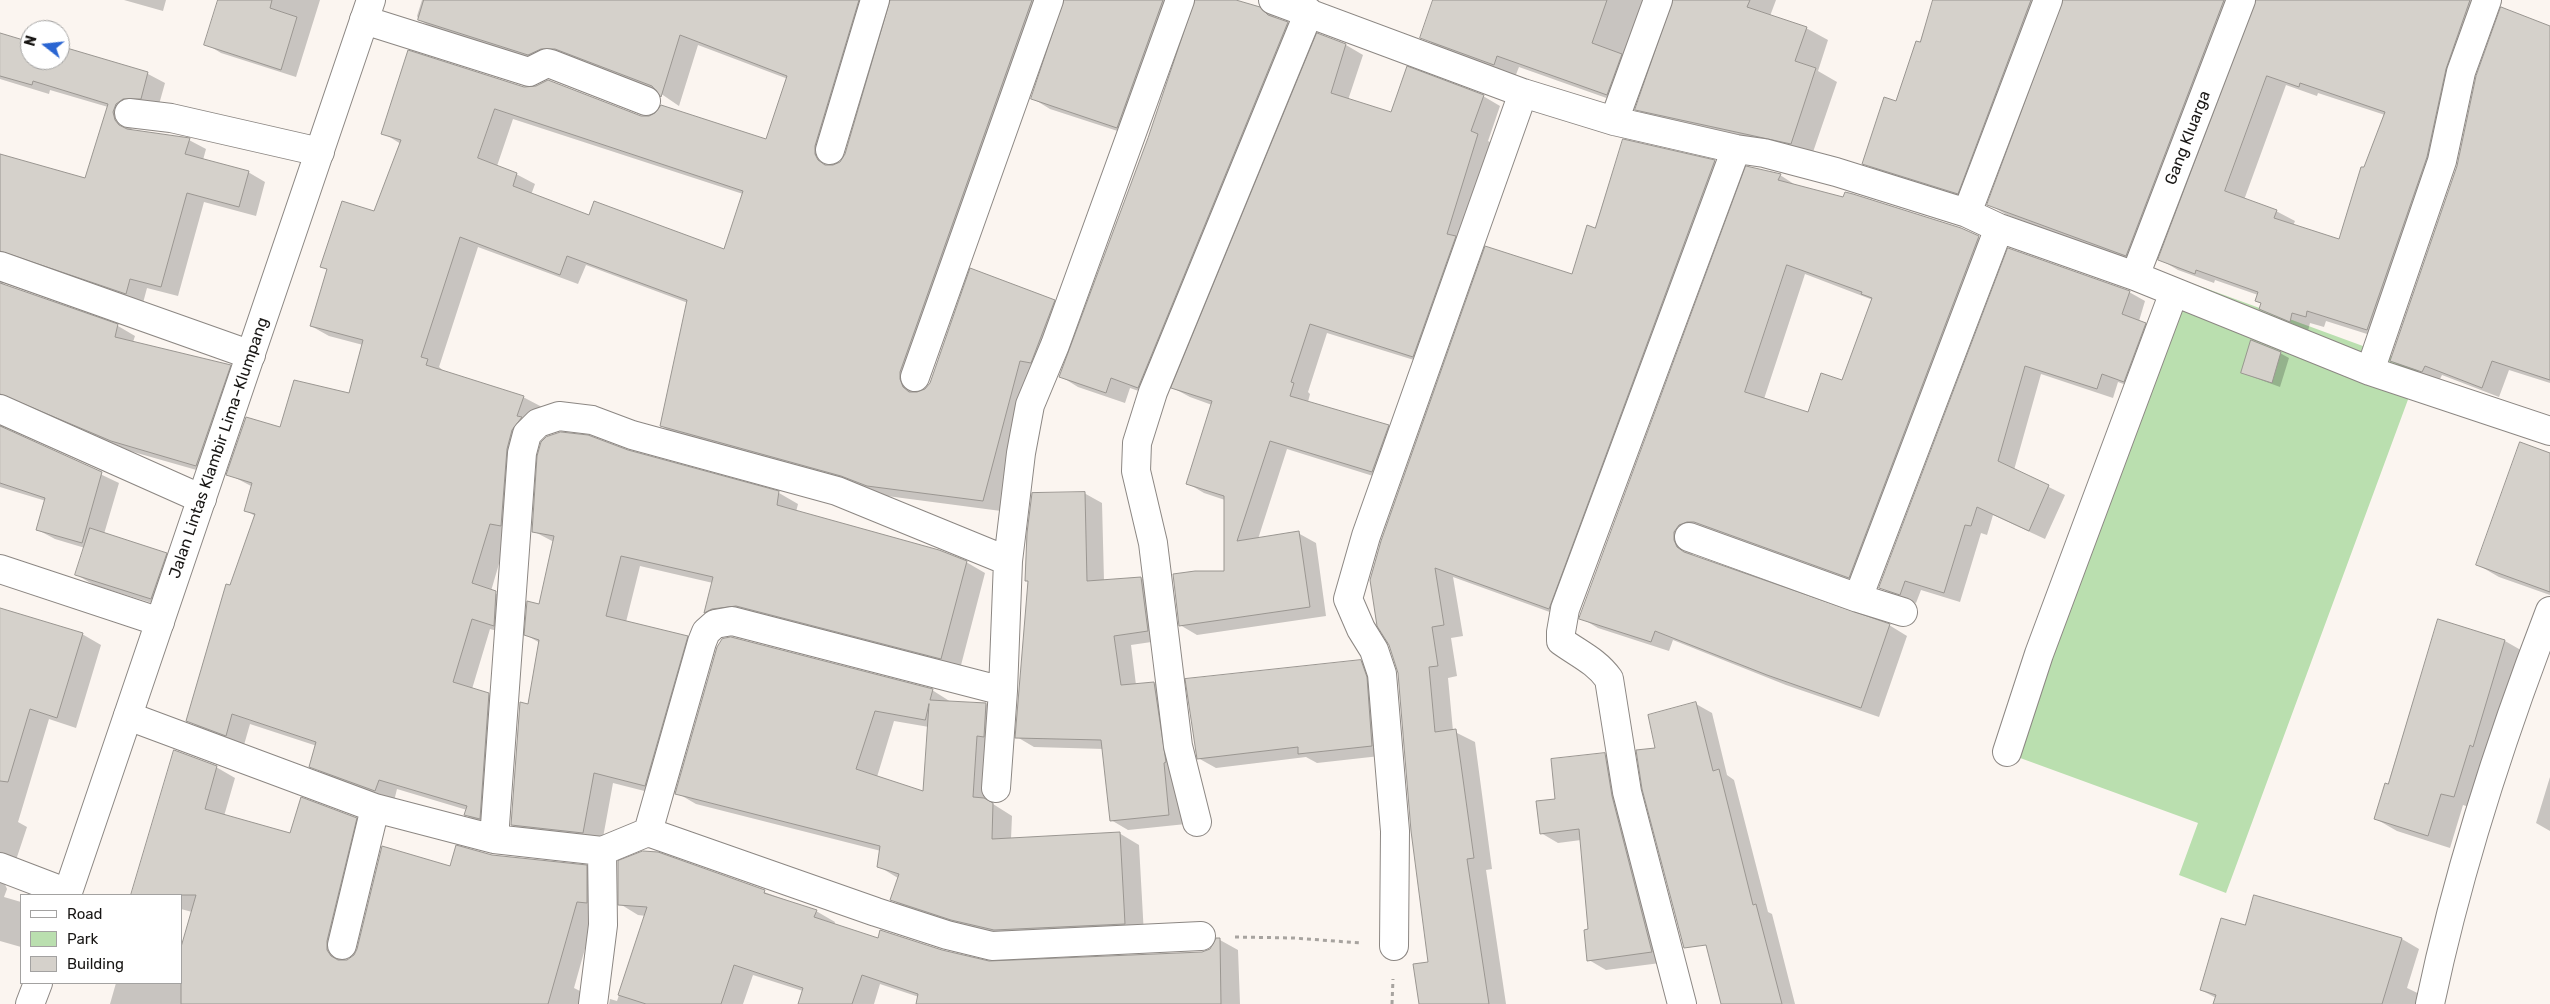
<!DOCTYPE html>
<html>
<head>
<meta charset="utf-8">
<style>
  body { margin:0 }
  #map { position:relative; width:2550px; height:1004px; overflow:hidden; background:#fbf5f0; font-family:Rubik,sans-serif }
  canvas { display:block }
  .legend { position:absolute; left:20px; top:894px; width:162px; height:90px; box-sizing:border-box; background:#fff; border:1px solid #a3a2a1; margin:0; padding:6px 9px; list-style:none; font-size:15px; color:#191715 }
  .legend li { display:flex; align-items:center; gap:10px; height:25px }
  .legend b { width:25px; border:1px solid #a3a2a1 }
  .north { position:absolute; left:20px; top:20px; width:50px; height:50px; box-sizing:border-box; background:#fff; border:1px solid #a3a2a1; border-radius:50%; rotate:286deg; font-size:14px; font-weight:700; line-height:20px; text-align:center; color:#191715 }
  .north::after { content:''; display:block; margin:auto; width:18px; height:22px; background:#2a65d2; clip-path:polygon(50% 0,100% 100%,50% 72%,0 100%) }
</style>
</head>
<body>
<div id="map">
<canvas width="2550" height="1004"></canvas>
<ul class="legend">
<li><b style="height:6px;background:#fff"></b>Road</li>
<li><b style="height:14px;background:#badfaf"></b>Park</li>
<li><b style="height:14px;background:#d5d1cb"></b>Building</li>
</ul>
<div class="north">N</div>
</div>
<script>
const ctx = document.querySelector('canvas').getContext('2d');
ctx.lineJoin = 'round';
function fill(path, color) { ctx.fillStyle = color; ctx.fill(path, 'evenodd'); }
function trace(path, color, width, dash) { ctx.strokeStyle = color; ctx.lineWidth = width; ctx.lineCap = dash ? 'butt' : 'round'; ctx.setLineDash(dash || []); ctx.stroke(path); }
function write(font, color, halo, rows, align = 'center') {
  ctx.font = font + ' Rubik,sans-serif'; ctx.lineWidth = 4; ctx.setLineDash([]); ctx.textBaseline = 'middle'; ctx.strokeStyle = halo; ctx.fillStyle = color; for (const [text, x, y, turn = 0] of rows) {
    ctx.save(); ctx.translate(x, y); ctx.rotate((+turn || 0) * Math.PI / 180); ctx.textAlign = isNaN(turn) ? turn : align; if (halo) ctx.strokeText(text, 0, 0); ctx.fillText(text, 0, 0); ctx.restore();
  }
}
fill(new Path2D(`
  M2186,281L2420,367L2226,893L2179,875L2198,823L2012,755Z`), '#badfaf');
fill(new Path2D(`
  M124,0H166L163,11Z
  M220,0H320L296,77L221,53L206,44Z
  M422,0H882L833,156L834,167L841,163L846,155L891,0H1056L918,383L919,393L1054,301L1072,312L1001,511L887,496L861,486L679,436L661,426L688,303L586,265L578,284L478,247L439,367L445,372L523,397L542,407L508,533L491,591L514,603L512,635L490,629L472,689L488,694L507,704L484,825L466,815L467,810L397,789L394,801L329,777L311,766L317,746L250,724L244,745L205,731L187,720L255,516L245,510L253,487L228,474L280,428L350,394L363,345L329,336L311,326L328,270L321,266L375,213L401,144L383,133L524,88L641,117L767,141L788,79L698,45L679,106L657,91L574,59L547,65L437,30L419,20L417,16ZM513,119L743,194L725,250L590,216L531,195L535,184L516,174L497,166Z
  M1065,0H1187L1136,137L1050,109L1032,98Z
  M1196,0H1232L1259,8L1306,34L1156,397L1130,388L1125,403L1078,387L1060,376L1149,138Z
  M1434,0H1670L1629,106L1519,67L1515,77L1443,50L1422,37Z
  M1674,0H1776L1770,16L1806,28L1828,40L1818,71L1837,82L1812,155L1658,122L1636,109Z
  M1934,0H2055L1976,203L1882,174L1864,163L1897,103L1921,44Z
  M2064,0H2248L2144,266L2007,215L1988,204Z
  M2257,0H2496L2386,340L2326,321L2324,327L2310,323L2308,331L2261,309L2262,304L2256,301L2258,295L2215,280L2214,283L2178,270L2159,259ZM2286,85L2317,96L2318,93L2385,115L2340,240L2293,226L2295,221L2276,211L2244,200Z
  M2550,27V383L2509,370L2499,397L2442,375L2439,381L2408,370L2391,361Z
  M0,34L30,43V60H60V47L148,74L165,83L158,108L130,122L132,130L189,140L206,149L203,160L248,172L265,182L256,216L204,202L178,296L147,288L143,303L2,280L4,285L118,326L135,336L133,342L230,366L247,376L214,475L130,451L25,404L16,403L1,422L5,429L119,483L104,534L166,554L183,564L168,608L94,585L77,575L85,548L55,539L38,530L46,501L0,487V155L86,180L108,107L50,90L49,94L0,79Z
  M1318,35L1346,45L1363,55L1348,100L1392,114L1483,96L1500,106L1488,141L1495,145L1430,365L1327,333L1308,392L1310,394L1308,402L1388,426L1405,436L1389,481L1287,449L1258,539L1298,533L1316,543L1326,616L1197,635L1180,625L1225,572V500L1204,493L1187,483L1212,405L1190,397L1173,388Z
  M1624,140L1715,161L1734,172L1569,619L1453,577L1463,636L1451,638L1457,676L1448,678L1453,731L1475,742L1492,869L1486,870L1506,1004H1420L1429,963L1399,672L1390,645L1595,229Z
  M1780,175L1797,186L1961,229L1996,247L1867,587L1691,551L1694,557L1889,625L1907,636L1879,717L1786,685L1673,640L1669,651L1598,628L1581,618ZM1805,274L1873,300L1843,381L1809,414L1764,399Z
  M2009,249L2129,292L2145,301L2139,321L2161,333L2140,390L2118,382L2113,398L2041,374L2014,470L2065,495L2045,539L1993,515L1987,535L1981,533L1960,602L1921,590L1916,603L1896,597L1880,587Z
  M2280,353L2289,358L2280,387L2242,373Z
  M627,451L779,493L798,504L796,512L966,562L985,573L960,669L724,623L705,613L713,583L640,566L626,622L687,637L706,648L664,796L613,783L602,843L531,835L512,824L540,643L526,635L540,606L554,542L533,531Z
  M2550,454V595L2499,577L2478,565Z
  M1084,493L1102,503L1104,581L1141,578L1158,588L1165,640L1131,645L1136,685L1154,683L1171,693L1186,824L1128,830L1111,820L1104,749L1034,747L1017,737Z
  M0,609L82,634L101,645L76,728L49,719L18,822L27,827L15,863L4,882L7,889L4,897L21,902V947L0,941Z
  M2439,621L2505,641L2526,653L2476,809L2463,805L2450,848L2397,831L2376,819L2389,786Z
  M718,648L932,690L951,702L986,704L1006,716L996,747L993,804L1012,816L1011,839L1119,833L1139,845L1144,935L1014,941L911,911L892,900L898,878L878,866L881,851L696,804L677,793ZM894,721L929,727L925,792L877,777Z
  M1361,661L1378,671L1389,755L1317,763L1306,757L1216,768L1198,758Z
  M1696,704L1712,713L1727,775L1734,780L1768,912L1772,914L1795,1004H1722L1657,749Z
  M1605,755L1622,764L1668,962L1606,970L1589,960V930L1581,840L1558,843L1541,833L1557,800Z
  M216,767L235,778L224,816L291,835L356,819L375,830L345,953V961L354,957L451,867L492,856L586,866L605,877L574,988L598,1000V1004H110L116,983H181L192,912L181,909V895H141L134,891Z
  M2550,777V831L2536,823Z
  M658,853L816,911L835,922L834,925L879,940L988,962L1202,953L1211,950L1220,940L1238,950L1240,1004H917L919,997L880,984L874,1004H799L803,991L753,975L743,1004H609L610,999L617,1001L646,916L638,915L620,904Z
  M2255,896L2402,939L2419,949L2407,988L2434,1001L2433,1004H2214L2216,998L2201,990L2246,927Z`), '#0003');
const building = new Path2D(`
  M218,0H272L270,8L297,17L281,70L204,45Z
  M424,0H859L815,146V154L818,160L825,165H833L840,162L845,154L890,0H1032L900,372V379L903,387L909,392H917L925,389L930,383L970,268L1055,300L1031,363L1020,361L983,501L867,486L841,476L660,426L687,300L567,256L560,275L460,237L421,357L428,359L426,365L524,396L517,416L522,417L512,430L507,449L501,526L490,524L472,583L496,591L494,626L472,619L453,682L489,693L480,819L464,815L467,806L379,780L375,791L309,767L316,742L232,714L226,736L186,721L226,584L230,585L255,514L244,511L252,483L226,475L246,417L280,427L294,380L349,393L363,340L310,326L327,269L320,267L342,201L374,211L401,140L381,134L408,50L524,87L536,86L548,80L641,116H649L655,113L661,105L766,139L787,76L680,35L661,97L652,86L555,49H541L528,55L418,20ZM495,109L743,191L724,249L594,201L589,215L513,186L517,173L478,158Z
  M1064,0H1163L1117,128L1031,99Z
  M1195,0H1236L1260,7L1268,15L1288,22L1138,388L1111,378L1106,393L1059,377L1148,138Z
  M1433,0H1607L1592,43L1622,54L1607,95L1497,56L1494,65L1420,38Z
  M1673,0H1750L1747,7L1807,27L1795,61L1816,68L1791,144L1635,110Z
  M1933,0H2031L1958,194L1862,164L1884,97L1896,101L1916,41L1920,42Z
  M2063,0H2224L2126,256L1987,205Z
  M2256,0H2470L2446,69L2427,157L2367,330L2307,311L2306,317L2292,313L2290,322L2259,309L2261,303L2255,301L2258,292L2196,270L2195,274L2158,260ZM2267,76L2299,87L2300,83L2385,112L2364,167H2361L2339,239L2274,218L2277,210L2225,191Z
  M2501,7L2550,26V380L2492,361L2482,388L2425,366L2422,372L2390,361L2457,166L2476,76Z
  M0,33L30,42V60H60V46L148,72L141,99H123L116,104L113,112L115,120L119,125L127,129L190,138L185,154L249,171L239,207L187,193L161,287L130,279L126,294L0,251V154L85,178L108,104L33,81L32,85L0,76Z
  M1317,33L1346,44L1331,93L1391,112L1407,66L1484,95L1471,131L1478,134L1447,234L1456,236L1413,357L1310,324L1291,382L1294,383L1290,396L1389,425L1372,472L1270,441L1237,541L1299,531L1310,607L1179,626L1173,574L1195,571H1224V496L1186,484L1212,401L1171,388Z
  M1623,139L1715,160L1549,609L1435,568L1444,625L1432,627L1438,666L1429,667L1435,732L1456,729L1474,858L1467,859L1489,1004H1419L1413,964L1428,962L1411,831L1398,673L1389,645L1377,626L1370,580L1381,541L1485,246L1572,274L1587,225L1595,228Z
  M1746,166L1781,174L1778,180L1843,197L1845,192L1853,194L1961,228L1979,236L1849,578L1694,522H1687L1679,525L1674,532V540L1677,547L1684,552L1890,624L1861,708L1767,675L1655,631L1651,642L1579,619ZM1787,265L1862,292L1861,294L1872,298L1842,380L1821,373L1808,412L1745,392Z
  M2008,248L2130,291L2122,314L2146,323L2124,382L2102,374L2097,389L2025,366L1998,461L2049,485L2029,531L1977,507L1971,526L1965,525L1944,593L1905,581L1900,595L1879,588Z
  M0,283L118,324L115,337L231,365L196,466L111,441L0,394Z
  M2251,340L2281,352L2272,383L2241,373Z
  M0,426L102,472L82,543L36,530L45,498L0,483Z
  M561,432L588,435L628,450L779,491L777,505L939,550L967,561L941,659L736,606L712,609L704,613L713,577L621,556L606,616L688,636L645,786L594,773L583,833L511,825L520,702L528,704L539,640L524,635L527,601L539,604L554,536L532,532L537,456L541,442L546,437Z
  M2520,442L2550,453V592L2476,565Z
  M1085,492L1087,581L1141,577L1148,631L1114,636L1121,685L1154,682L1166,762L1164,763L1169,815L1110,821L1101,740L1015,738L1028,581H1025L1027,533L1032,493Z
  M90,528L167,553L151,599L75,575Z
  M0,608L83,633L57,718L30,709L8,782L0,781Z
  M2438,619L2505,640L2473,747L2470,745L2454,797L2441,794L2428,836L2374,819L2385,783L2388,784Z
  M731,637L933,689L930,700L986,703L984,737L977,736L973,797L984,798L993,803L992,839L1120,832L1125,924L994,930L951,920L890,900L899,874L877,867L880,846L675,794L717,647L722,639ZM929,704L923,791L856,769L875,711L925,720Z
  M1361,660L1367,677L1372,746L1298,754V747L1197,759L1185,679Z
  M1696,702L1713,771L1719,769L1753,905L1756,904L1782,1004H1721L1706,945L1684,948L1642,789L1636,750L1655,748L1648,715Z
  M174,750L217,766L205,809L290,833L301,797L357,818L327,941V950L331,956L338,960H347L354,955L357,949L382,846L450,866L456,845L492,855L587,865V903L577,902L548,1004H181V947L196,895H131Z
  M1605,753L1612,796L1652,952L1587,961L1584,930L1588,929L1579,829L1540,834L1536,801L1555,799L1551,759Z
  M643,851L658,852L765,890L764,893L817,910L814,917L878,938L880,930L942,950L989,961L1202,952L1210,949L1216,938H1220L1221,1004H916L918,994L862,975L852,1004H798L803,988L734,965L721,1004H646L618,995L647,907L618,905V861Z
  M2254,895L2402,938L2382,1004H2213L2216,995L2200,990L2221,918L2245,925Z`);
fill(building, '#d5d1cb');
trace(building, '#9a9691', 1);
const street = new Path2D(`
  M1273,0L1523,93L1614,121L1736,149L1764,153L1836,172L1967,213L1999,228L2135,276L2370,371L2550,431
  M364,20L529,72L547,63L551,64L646,101
  M129,113L171,118L320,152
  M1614,121L1658,0
  M830,150L875,0
  M1967,213L2048,0
  M0,266L251,355
  M2135,276L2241,0
  M2370,371L2442,161L2461,72L2487,0
  M915,377L1049,0
  M0,409L202,499
  M1689,537L1858,598L1903,612
  M0,569L160,622
  M1858,598L1999,228
  M128,716L375,808L494,839L522,453L527,434L538,423L559,416L592,420L632,435L837,491L1008,561
  M2007,752L2039,654L2174,292
  M996,788L1003,691L1008,561L1021,453L1030,405L1055,345L1180,0
  M1197,822L1178,746L1153,543L1136,471L1137,443L1153,392L1309,12
  M648,832L702,642L706,632L715,624L732,621L1003,691
  M494,839L602,851L648,832L876,912L947,935L992,946L1201,936
  M0,867L68,893
  M342,945L375,808
  M1394,946L1395,831L1382,674L1374,650L1361,629L1348,599L1366,536L1523,93
  M593,1004L603,925L602,851
  M1682,1004L1627,792L1609,679C1596,661 1579,654 1561,641V632L1565,609L1736,149
  M2430,1004C2458,870 2501,738 2550,611`);
const primary = new Path2D(`
  M67,895L371,0
  M30,1004L38,983`);
trace(street, '#8c8783', 30);
trace(primary, '#8c8783', 30);
trace(new Path2D(`
  M1235,937L1294,938L1361,943
  M1392,1004L1393,979`), '#a7a39f', 3, [4, 4]);
trace(street, '#fff', 28);
trace(primary, '#fff', 28);
write('16px', '#191715', '#fff', [
  ["Gang Kluarga",2188,138,-69],
  ["Jalan Lintas Klambir Lima–Klumpang",219,448,-71]
]);
</script>
</body>
</html>
